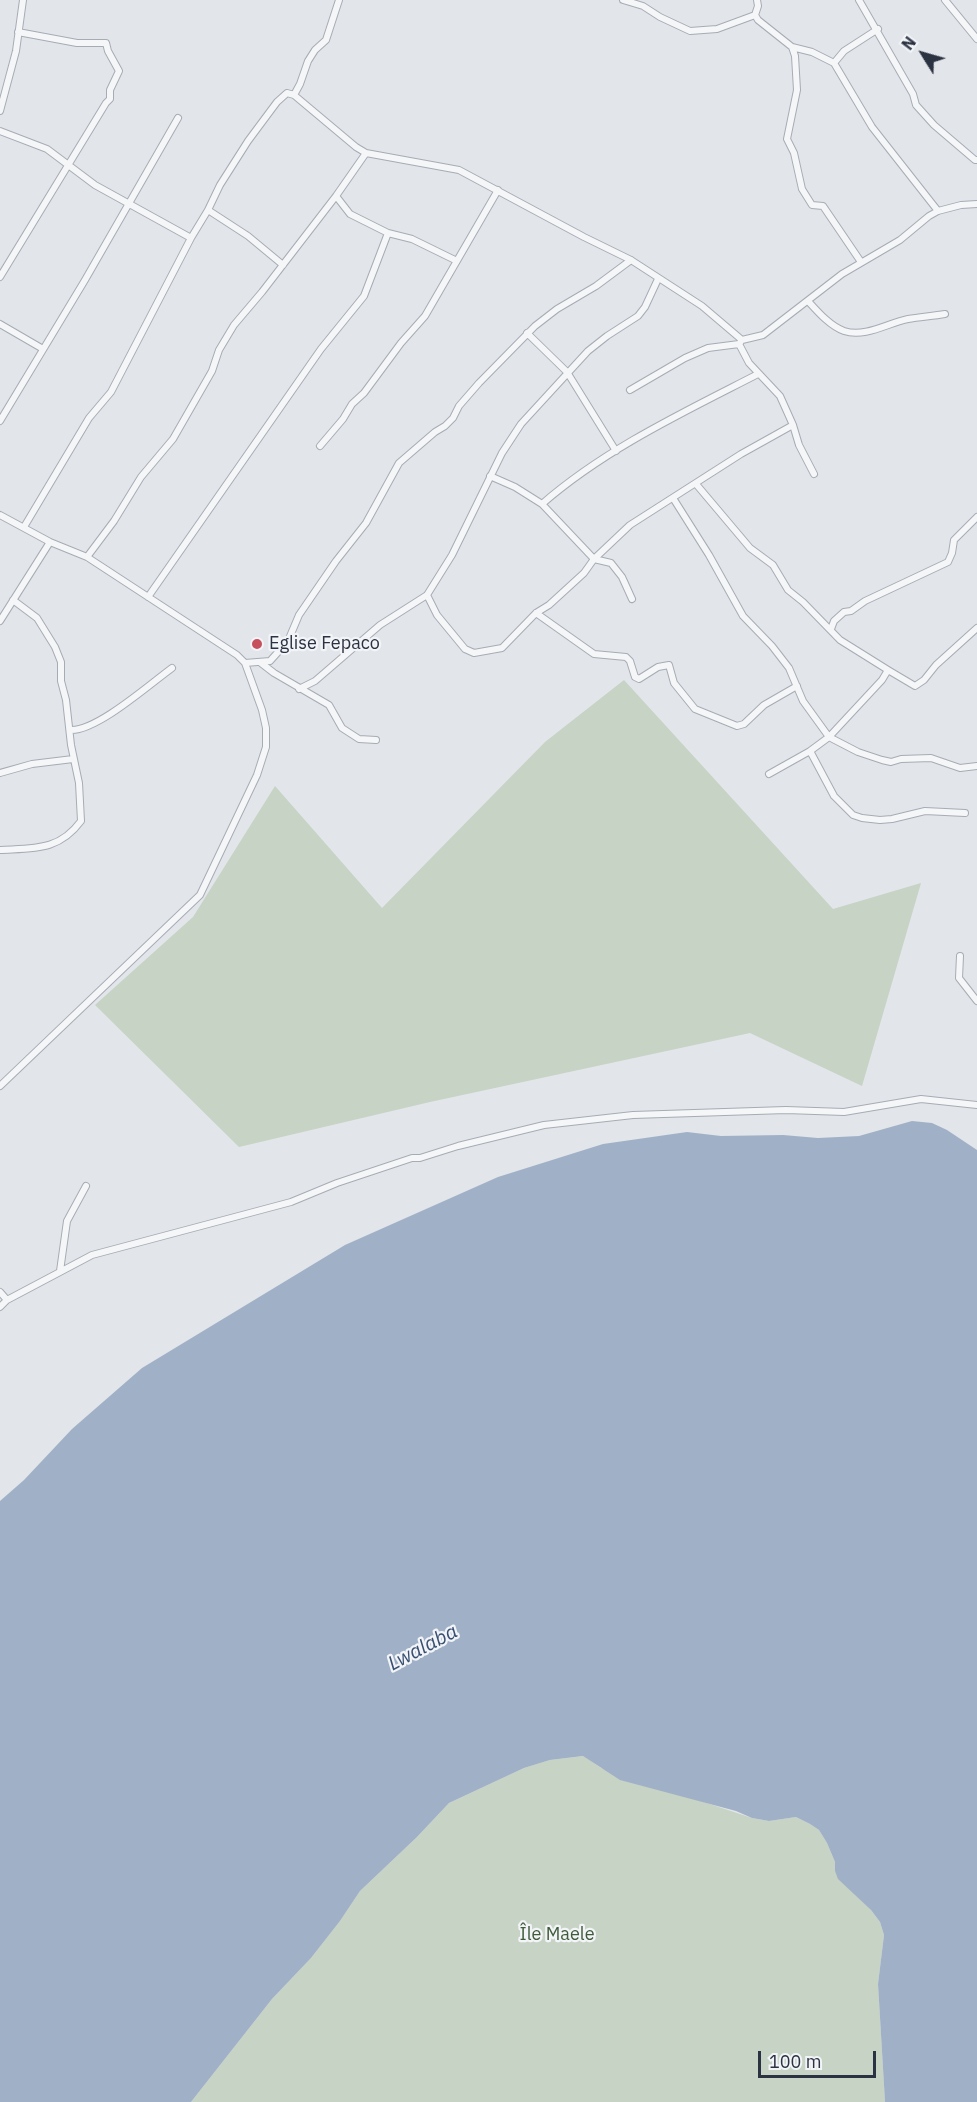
<!DOCTYPE html>
<html>
<head>
<meta charset="utf-8">
<style>
  body { margin:0 }
  #map { position:relative; width:977px; height:2102px; overflow:hidden; background:#e2e5ea; font-family:"IBM Plex Sans",sans-serif }
  canvas { display:block }
  .north { position:absolute; left:893px; top:24px; width:60px; height:60px; -webkit-text-stroke:4px #f2f4f7; paint-order:stroke; rotate:307deg; font-size:16px; font-weight:700; line-height:24px; text-align:center; color:#2b3241 }
  .north::after { content:''; display:block; margin:auto; width:21px; height:27px; background:#2b3241; clip-path:polygon(50% 0,100% 100%,50% 72%,0 100%) }
  .scale { position:absolute; left:758px; top:2051px; width:118px; height:27px; box-sizing:border-box; border:3px solid #2b3241; border-top:0; padding-left:8px; font-size:18px; line-height:21px; white-space:nowrap; color:#2b3241; -webkit-text-stroke:4px #f2f4f7; paint-order:stroke }
</style>
</head>
<body>
<div id="map">
<canvas width="977" height="2102"></canvas>
<div class="north">N</div>
<div class="scale">100 m</div>
</div>
<script>
const ctx = document.querySelector('canvas').getContext('2d');
ctx.lineJoin = 'round';
function fill(path, color) { ctx.fillStyle = color; ctx.fill(path, 'evenodd'); }
function trace(path, color, width, dash) { ctx.strokeStyle = color; ctx.lineWidth = width; ctx.lineCap = dash ? 'butt' : 'round'; ctx.setLineDash(dash || []); ctx.stroke(path); }
function write(font, color, halo, rows, align = 'center') {
  ctx.font = font + ' "IBM Plex Sans",sans-serif'; ctx.lineWidth = 4.5; ctx.setLineDash([]); ctx.textBaseline = 'middle'; ctx.strokeStyle = halo; ctx.fillStyle = color; for (const [text, x, y, turn = 0] of rows) {
    ctx.save(); ctx.translate(x, y); ctx.rotate((+turn || 0) * Math.PI / 180); ctx.textAlign = isNaN(turn) ? turn : align; if (halo) ctx.strokeText(text, 0, 0); ctx.fillText(text, 0, 0); ctx.restore();
  }
}
fill(new Path2D(`
  M624,680L833,909L921,883L862,1086L750,1033L430,1102L239,1147L95,1005L193,917L275,786L382,908L545,742Z
  M584,1756L601,1768L752,1818L769,1821L796,1817L810,1824L819,1830L827,1843L835,1862V1871L871,1910L880,1922L884,1935L878,1984L885,2102H191L272,1999L311,1958L340,1921L360,1891L417,1837L449,1803L524,1768L550,1760Z`), '#c7d3c4');
fill(new Path2D(`
  M912,1121L932,1123L947,1130L977,1150V2102H885L878,1984L884,1935L880,1922L871,1910L838,1879L835,1871V1862L827,1843L819,1830L810,1824L796,1817L769,1821L752,1818L736,1811L620,1780L583,1756L550,1760L524,1768L449,1803L417,1837L360,1891L340,1921L311,1958L272,1999L191,2102H0V1501L24,1480L72,1429L142,1368L345,1245L498,1177L603,1144L687,1132L721,1136L783,1135L818,1138L859,1136Z`), '#a0b1c7');
const street = new Path2D(`
  M623,0L643,6L660,17L690,31L717,29L755,15
  M859,0L913,94L916,105L934,125L975,160H977
  M945,0L977,39
  M755,15L758,20L792,47L795,56L797,90L787,139L794,153L802,189L812,205L823,206L861,262
  M755,15L758,6L757,0
  M792,47L812,52L834,63L872,127L938,211
  M834,63L844,51L878,29
  M294,95L300,84L308,61L315,50L326,40L339,0
  M0,111L16,51L23,0
  M0,131L47,149L95,185L191,238
  M336,196L350,214L388,233L412,239L457,261
  M208,210L248,236L283,265
  M0,277L106,103L110,99V90L119,71L108,51L106,43H77L18,32
  M808,301C818,312 830,326 844,331C865,338 888,323 908,319C920,317 933,316 945,314
  M0,324L43,349
  M527,333L567,372L616,451
  M742,340L763,335L842,274L900,240L929,216L938,211L961,205L977,204
  M742,340L739,344L749,363L780,396L793,425L799,445L814,474
  M630,390L685,358L708,348L739,344
  M0,421L85,280L178,118
  M320,446L343,419L352,404L364,393L401,343L425,316L498,190
  M490,476L515,487L542,504L594,559L611,563L622,577L632,599
  M696,484L750,548L773,565L788,590L803,602L840,640L888,670
  M673,498L709,555L743,616L772,646L789,668L803,701L829,737L858,752L882,760L891,762L901,759L931,758L960,768L977,766
  M542,504C605,449 684,412 758,374
  M0,515L50,542L87,557L237,655L245,663L262,710L266,728V747L257,775L200,895L0,1086
  M24,527L89,418L111,392L191,238L208,210L220,185L248,141L277,102L287,93L294,95L356,147L366,153L459,170L584,237L631,260L702,306L742,340
  M87,557L114,521L141,477L173,439L212,371L219,350L234,325L262,292L336,196L366,153
  M427,595L437,615L465,649L474,653L502,648L536,613L549,605L584,573L594,559L630,525L741,454L793,425
  M148,597L321,349L364,296L388,233
  M536,613L594,654L626,657L630,661L635,677L639,679L658,667L669,665L674,683L695,709L737,726L744,724L764,705L797,686
  M0,621L50,542
  M831,629L834,621L844,612L851,611L865,601L948,562L952,553L954,540L977,517
  M245,663L270,661L288,641L299,615L336,561L366,523L399,463L435,432L445,426L453,418L459,406L479,383L535,326L557,309L596,286L631,260
  M261,663L274,673L329,705L342,728L359,739L376,740
  M299,689L315,681L380,625L427,595L452,555L502,453L521,424L588,351L607,336L638,316L645,307L658,279
  M70,730C96,732 150,684 172,668
  M810,751L834,796L853,815L862,818L880,820L892,819L925,811L965,813
  M0,773L32,764L73,759
  M769,774L810,751L829,737L882,680L888,670L915,686L924,680L936,665L977,628
  M0,850C34,848 59,851 81,821L79,783L71,745L66,700L61,681V662L55,647L37,618L13,600
  M960,956L959,978L977,1001
  M60,1271L67,1221L86,1186
  M0,1292L7,1300
  M0,1307L7,1300L92,1255L291,1202L337,1183L412,1158H420L458,1146L544,1125L633,1115L786,1110L844,1112L921,1099L977,1105`);
trace(street, '#a7acb4', 8);
trace(street, '#f5f6f8', 6);
for (const [x, y, r, color] of [
  [257,644,6,"#c6505c"]
]) { const dot = new Path2D(); dot.arc(x, y, r, 0, 2 * Math.PI); ctx.fillStyle = color; ctx.fill(dot); trace(dot, '#f2f4f7', 2); }
write('18px', '#2b3241', '#f2f4f7', [
  ["Eglise Fepaco",269,644]
], 'left');
write('18px', '#3e5c39', '#f2f4f7', [
  ["Île Maele",557,1935]
]);
write('italic 20px', '#384f72', '#f2f4f7', [
  ["Lwalaba",423,1648,-28]
]);
</script>
</body>
</html>
